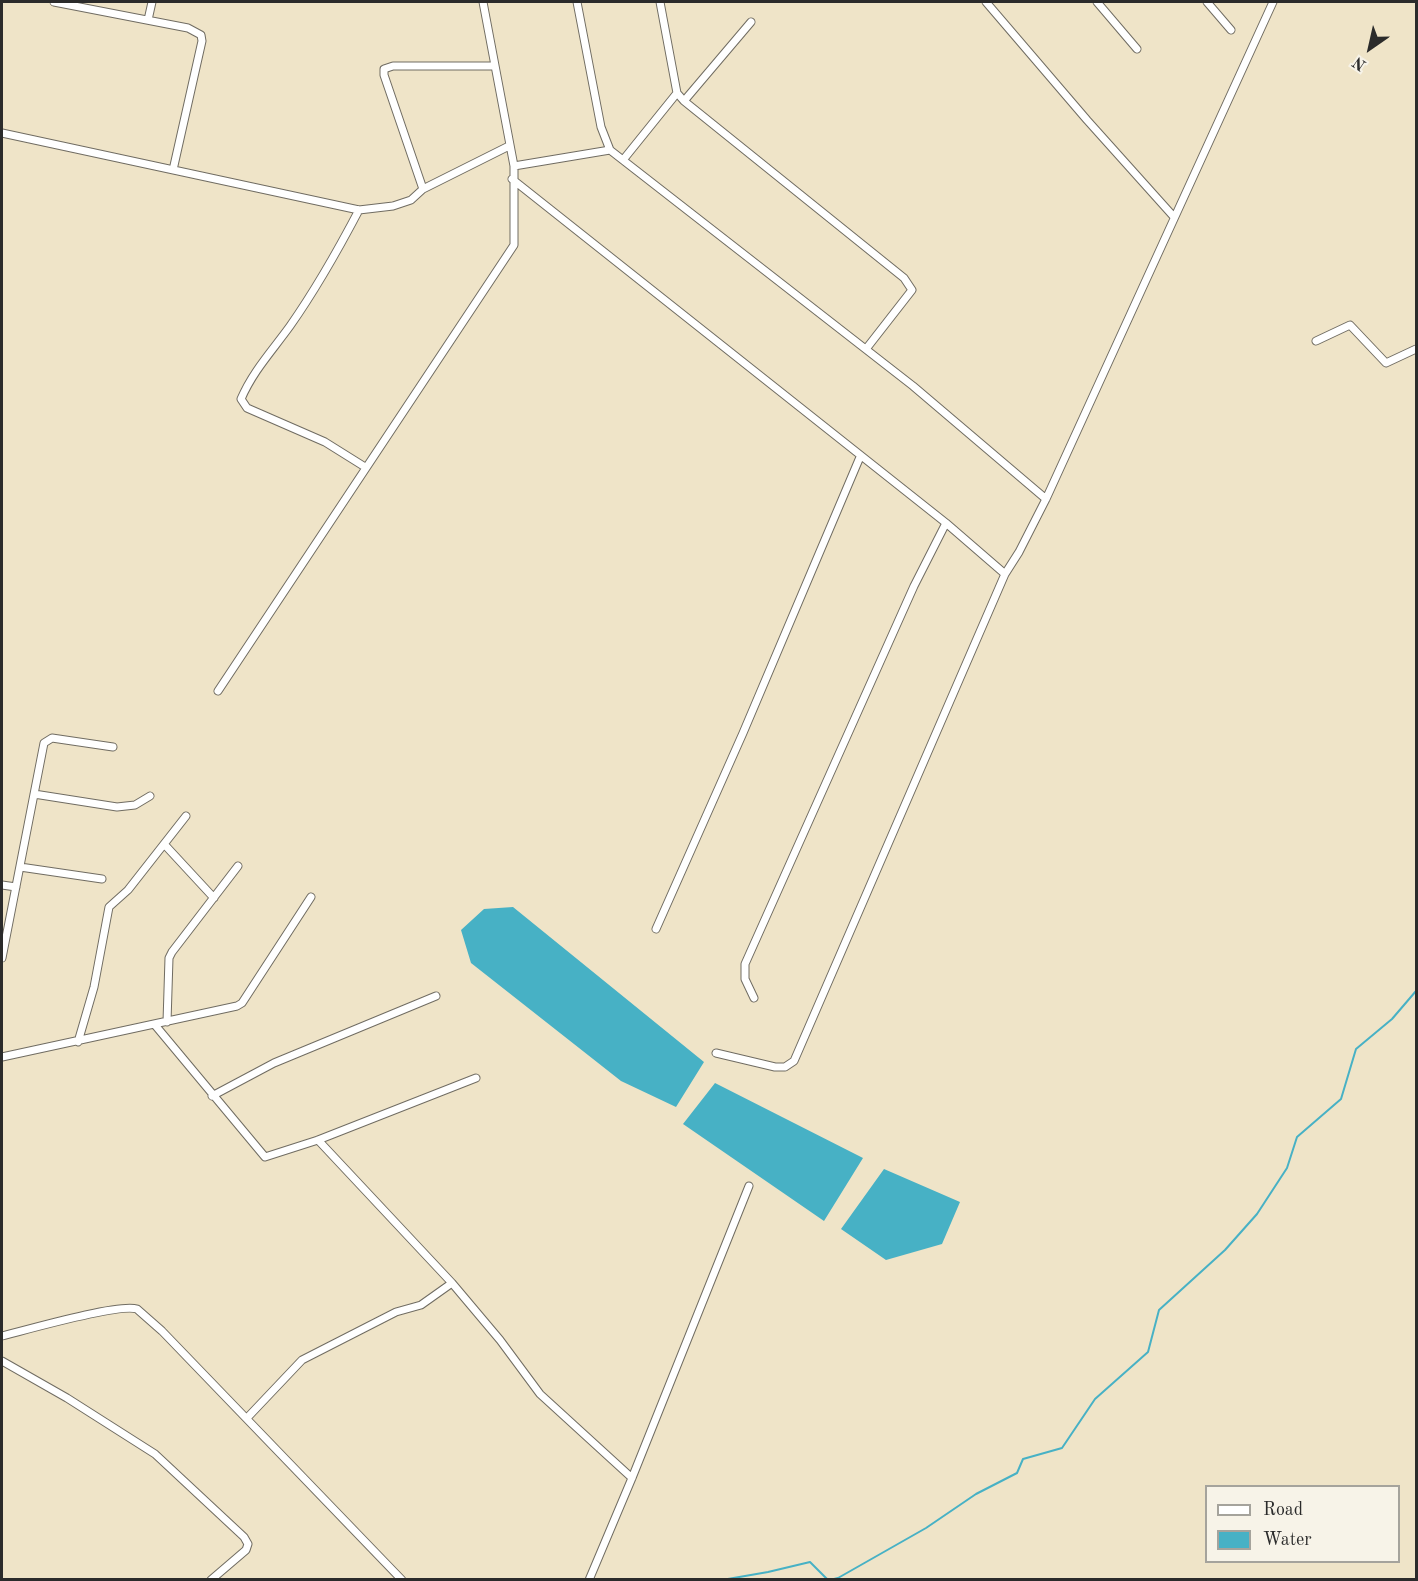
<!DOCTYPE html>
<html>
<head>
<meta charset="utf-8">
<style>
  body { margin:0 }
  #map { position:relative; width:1418px; height:1581px; overflow:hidden; background:#efe4c8; font-family:"Old Standard TT",serif }
  canvas { display:block }
  .frame { position:absolute; inset:0; border:3px solid #2b2b2b; pointer-events:none }
  .legend { position:absolute; left:1205px; top:1485px; width:195px; height:78px; box-sizing:border-box; background:#f7f3e8; border:2px solid #a5a39c; margin:0; padding:8px 10px; list-style:none; font-size:18px; color:#2b2b2b }
  .legend li { display:flex; align-items:center; gap:12px; height:30px }
  .legend b { width:30px; border:2px solid #a5a39c }
  .north { position:absolute; left:1340px; top:18px; width:60px; height:60px; -webkit-text-stroke:4px #f7f3e8; paint-order:stroke; rotate:214deg; font-size:16px; font-weight:700; line-height:24px; text-align:center; color:#2b2b2b }
  .north::after { content:''; display:block; margin:auto; width:21px; height:27px; background:#2b2b2b; clip-path:polygon(50% 0,100% 100%,50% 72%,0 100%) }
</style>
</head>
<body>
<div id="map">
<canvas width="1418" height="1581"></canvas>
<div class="frame"></div>
<ul class="legend">
<li><b style="height:8px;background:#fff"></b>Road</li>
<li><b style="height:16px;background:#47b1c5"></b>Water</li>
</ul>
<div class="north">N</div>
</div>
<script>
const ctx = document.querySelector('canvas').getContext('2d');
ctx.lineJoin = 'round';
function fill(path, color) { ctx.fillStyle = color; ctx.fill(path, 'evenodd'); }
function trace(path, color, width, dash) { ctx.strokeStyle = color; ctx.lineWidth = width; ctx.lineCap = dash ? 'butt' : 'round'; ctx.setLineDash(dash || []); ctx.stroke(path); }
fill(new Path2D(`
  M513,907L704,1062L676,1107L621,1081L471,963L461,930L484,909Z
  M715,1083L863,1158L824,1221L683,1124Z
  M884,1169L960,1202L942,1244L886,1260L841,1229Z`), '#47b1c5');
trace(new Path2D(`
  M722,1580L768,1572L810,1562L828,1580
  M830,1580L838,1578L926,1528L976,1494L1017,1473L1023,1459L1062,1448L1095,1399L1148,1352L1159,1310L1225,1250L1257,1214L1287,1168L1297,1137L1341,1099L1356,1049L1392,1019L1416,991`), '#47b1c5', 2);
const street = new Path2D(`
  M54,2L188,28L201,35L202,41L173,170
  M577,2L601,127L610,150L913,386L1046,499
  M660,2L677,93L684,101L904,278L912,290L866,349
  M986,2L1087,120L1174,217
  M1097,2L1137,49
  M1207,2L1231,30
  M148,20L152,2
  M684,101L751,22
  M2,133L359,210L393,206L411,200L423,189L509,146
  M623,160L677,93
  M514,166L610,150
  M512,179L946,523L1005,574
  M423,189L384,75V69L393,66H495
  M359,210C338,250 316,289 290,326C272,351 253,371 241,399L247,408L325,442L365,467
  M1316,341L1350,325L1386,363L1416,349
  M218,691L514,245V166L483,2
  M34,794L117,807L135,805L150,796
  M164,844L214,898
  M20,867L102,879
  M2,885L16,887
  M656,929L743,733L860,457
  M2,958L44,743L52,738L113,747
  M754,998L745,979V964L914,586L946,523
  M167,1022L169,958L172,952L238,866
  M155,1025L265,1157L318,1140L476,1078
  M78,1042L94,987L109,907L128,890L186,816
  M716,1053L775,1067H785L794,1061L1005,574L1019,552L1046,499L1273,2
  M2,1057L237,1006L242,1003L311,897
  M212,1096L274,1063L436,996
  M318,1140L452,1283L500,1340L540,1394L632,1478
  M2,1336C26,1330 119,1303 137,1309L162,1331L402,1580
  M2,1361L67,1398L155,1454L244,1537L248,1544L246,1550L211,1580
  M247,1418L302,1360L396,1312L421,1305L452,1283
  M589,1580L632,1478L749,1186`);
trace(street, '#706c62', 9);
trace(street, '#fff', 7);
</script>
</body>
</html>
